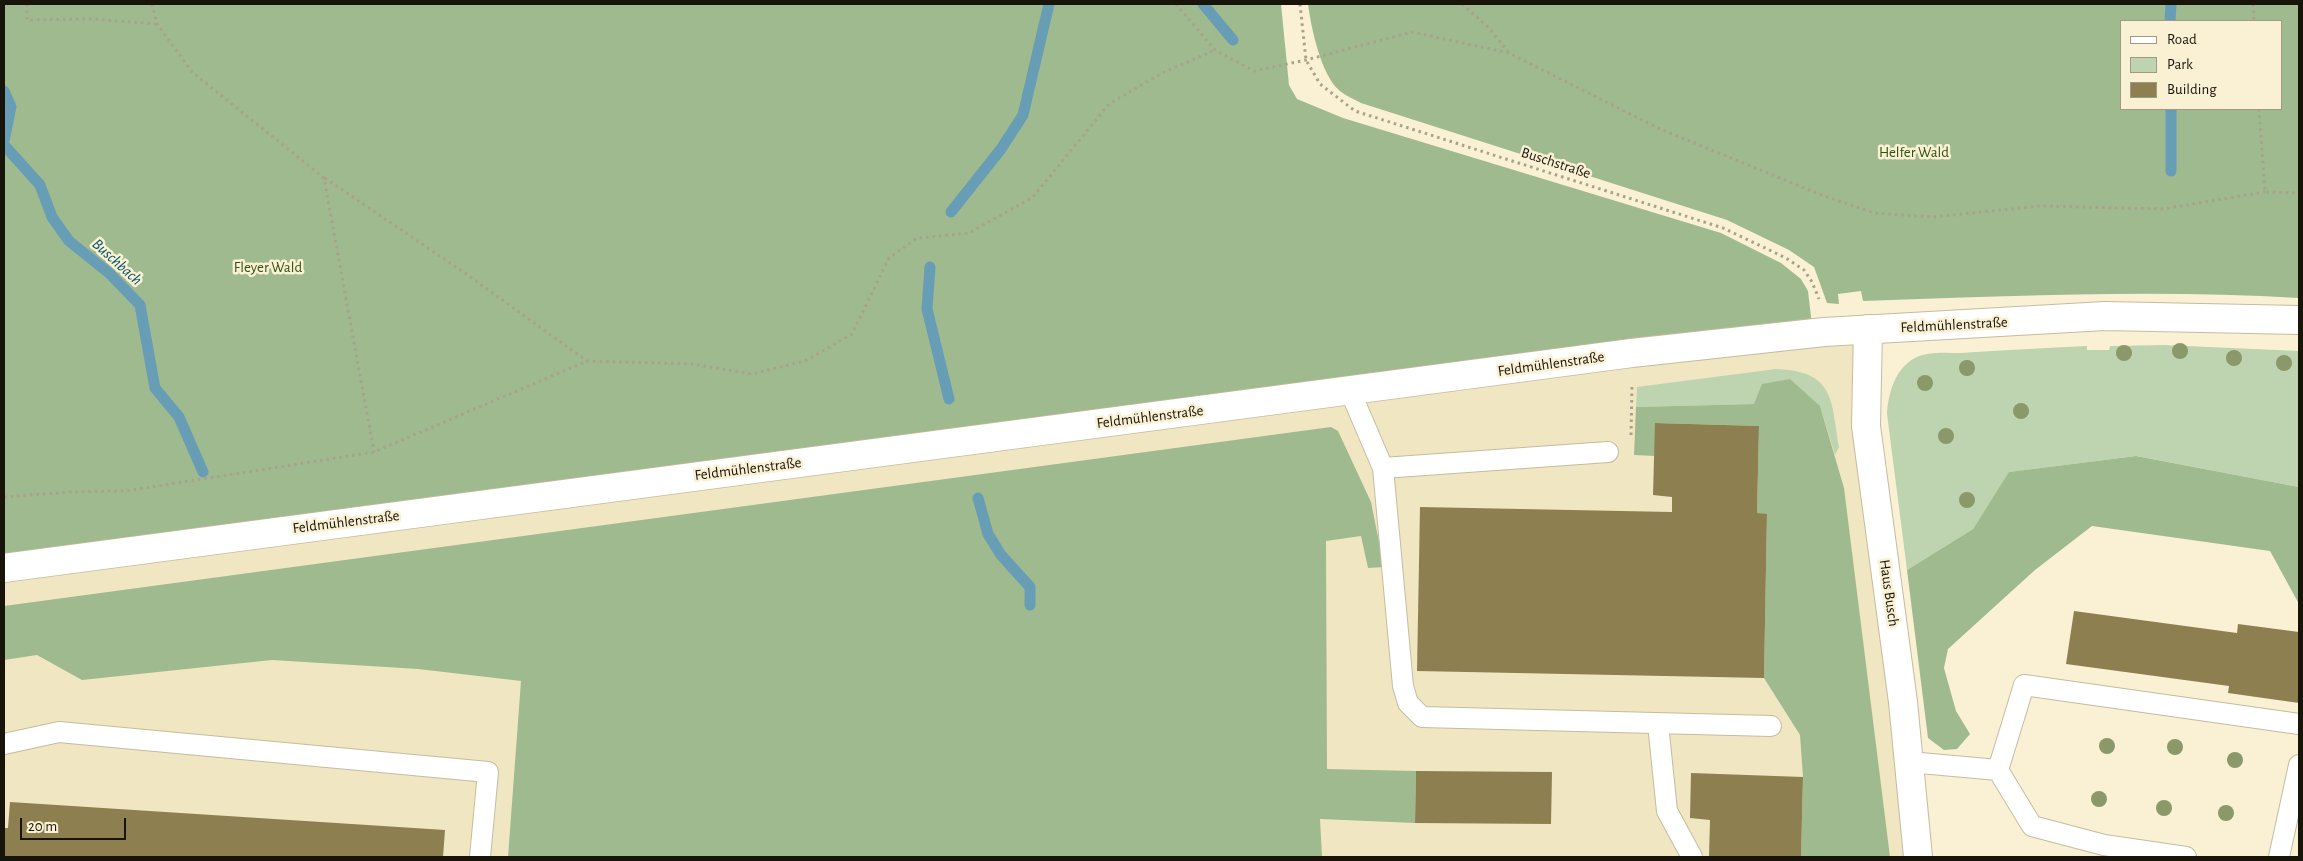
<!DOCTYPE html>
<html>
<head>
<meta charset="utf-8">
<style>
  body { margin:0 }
  #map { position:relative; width:2303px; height:861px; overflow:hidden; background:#faf1d4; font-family:"Alegreya Sans",sans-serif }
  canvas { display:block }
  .frame { position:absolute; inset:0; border:5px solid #18140a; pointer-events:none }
  .legend { position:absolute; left:2120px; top:20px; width:162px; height:90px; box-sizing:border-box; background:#faf1d4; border:1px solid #a09983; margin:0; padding:6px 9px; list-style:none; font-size:15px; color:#18140a }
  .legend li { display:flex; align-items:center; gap:10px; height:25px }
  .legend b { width:25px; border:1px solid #a09983 }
  .scale { position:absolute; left:20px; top:818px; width:106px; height:22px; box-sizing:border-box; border:2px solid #18140a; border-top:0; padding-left:6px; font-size:15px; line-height:18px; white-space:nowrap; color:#18140a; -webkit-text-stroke:4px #faf1d4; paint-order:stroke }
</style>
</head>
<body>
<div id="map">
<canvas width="2303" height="861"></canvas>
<div class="frame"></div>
<ul class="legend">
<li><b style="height:6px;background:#fff"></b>Road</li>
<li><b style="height:14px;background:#bed4b0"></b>Park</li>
<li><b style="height:14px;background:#8d7f50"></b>Building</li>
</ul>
<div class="scale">20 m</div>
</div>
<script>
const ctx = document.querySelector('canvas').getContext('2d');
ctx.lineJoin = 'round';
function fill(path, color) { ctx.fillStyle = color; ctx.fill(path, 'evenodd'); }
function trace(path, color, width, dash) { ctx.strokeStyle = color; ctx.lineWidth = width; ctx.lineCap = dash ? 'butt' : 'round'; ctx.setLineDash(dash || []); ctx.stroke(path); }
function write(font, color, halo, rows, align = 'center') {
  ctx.font = font + ' "Alegreya Sans",sans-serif'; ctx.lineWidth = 5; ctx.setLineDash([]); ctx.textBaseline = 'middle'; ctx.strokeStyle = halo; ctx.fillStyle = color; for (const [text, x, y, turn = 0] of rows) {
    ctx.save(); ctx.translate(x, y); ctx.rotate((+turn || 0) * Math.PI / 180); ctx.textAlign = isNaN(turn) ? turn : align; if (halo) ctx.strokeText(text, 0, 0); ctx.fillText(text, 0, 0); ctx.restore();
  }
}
fill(new Path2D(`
  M1868,329L1918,857H4V568Z`), '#f1e6c2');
fill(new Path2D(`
  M2164,345L2299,351V487L2136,456L2010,472L1973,529L1907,570L1887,414C1888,394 1895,368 1915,358C1927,351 1947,353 1960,353C2003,350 2045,348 2087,346V350H2109L2110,346Z
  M1776,369C1835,371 1831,400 1839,447L1835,455L1820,406L1754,404L1636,407L1637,387Z`), '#bed4b0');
fill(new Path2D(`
  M4,4H1281L1289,85L1297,99L1343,118L1721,233L1781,263L1801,279L1808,291L1813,333L4,568Z
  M1308,4H2299V298C2154,289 2009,296 1863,301L1861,291L1838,294L1839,304L1827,303L1814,267L1789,250L1727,220L1361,103C1354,99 1346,96 1340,91C1321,76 1311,27 1308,4ZM2122,21H2282V109H2122Z
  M1790,379L1820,406L1844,488L1890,857H1801L1803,777L1800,735L1764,678L1767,515L1757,513L1759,426L1656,423L1655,456L1634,455L1636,407L1754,404L1762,384Z
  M1331,427L1338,431L1371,502L1384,567L1368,568L1361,536L1326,541L1327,769L1416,771L1415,823L1320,819L1322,857H508L521,681L418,669L272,660L82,680L37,655L4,660V606Z
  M2136,456L2299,487V604L2270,551L2092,526L2035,570L1948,649L1944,668L1956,711L1970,734L1957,749L1944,750L1928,738L1907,570L1973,529L2009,472Z`), '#a0ba8f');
trace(new Path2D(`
  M1203,4L1233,40
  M2170,21L2171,4
  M4,91L11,107L4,141
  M2171,109V171
  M4,145L40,185L52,217L69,241L109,273L140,305L155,388L179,417L203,472
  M951,212L1001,149L1023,115L1049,4
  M930,267L927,309L949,399
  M978,498L988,534L1001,555L1030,587V605`), '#689eb5', 11);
fill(new Path2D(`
  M1655,423L1759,426L1757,513L1767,514L1764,678L1417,671L1420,507L1672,512V497L1653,495Z
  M2074,611L2237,633L2238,624L2299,632V703L2228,693L2229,686L2066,664Z
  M1416,771L1552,772L1551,824L1415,823Z
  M1691,773L1803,777L1801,857H1709L1710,820L1690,818Z
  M10,802L445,830L443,857H4V828H8Z`), '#8d7f50');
const service = new Path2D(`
  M1350,391L1383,468L1608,452
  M1383,468L1403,686L1408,703L1422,717L1771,726
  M1658,724L1667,811L1692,857
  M4,744L59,732L488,772L480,857
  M1909,762L1998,770
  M2186,857L2104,845L2032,826L1998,770L2024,685L2299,724
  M2279,857L2299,765`);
const minor = new Path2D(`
  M1868,329L1866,426L1903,702L1918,857`);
const tertiary = new Path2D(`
  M4,568L1632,353L1824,332L2105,316L2299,320`);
trace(service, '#c4bca0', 22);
trace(minor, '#c4bca0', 30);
trace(tertiary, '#c4bca0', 30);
trace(new Path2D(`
  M27,4V20L93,19L157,24
  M152,4L157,24L192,72L324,178L374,452
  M1176,4L1215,50L1254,71L1306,60L1412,32L1509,53L1660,129L1819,194L1874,213L1933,217L2040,206L2163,209L2265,192
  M1300,4L1306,60L1320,84L1355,111L1723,228L1786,258L1804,270L1812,282L1819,299
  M1462,4L1489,28L1509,53
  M2253,4L2254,21
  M2259,109L2265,192L2299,193
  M325,178L469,276L587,361
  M1631,435L1632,386
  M4,497L70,492L126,491L374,452L587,361L692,364L752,374L805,361L852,334L889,258L917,238L969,233L1033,197L1109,104L1162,73L1215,50`), '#a8a18b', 3, [2.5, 4]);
trace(service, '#fff', 20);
trace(minor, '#fff', 28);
trace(tertiary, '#fff', 28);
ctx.fillStyle = '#8a986a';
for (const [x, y] of [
  [2180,351],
  [2124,353],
  [2234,358],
  [2284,363],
  [1967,368],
  [1925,383],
  [2021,411],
  [1946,436],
  [1967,500],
  [2107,746],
  [2175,747],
  [2235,760],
  [2099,799],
  [2164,808],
  [2226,813]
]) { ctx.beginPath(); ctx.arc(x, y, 8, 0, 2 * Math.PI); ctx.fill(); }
write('15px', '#2f5013', '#faf1d4', [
  ["Helfer Wald",1914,152],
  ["Fleyer Wald",268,267]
]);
write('15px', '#18140a', '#faf1d4', [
  ["Buschstraße",1556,163,18],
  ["Feldmühlenstraße",1954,325,-3],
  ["Feldmühlenstraße",1551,364,-8],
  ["Feldmühlenstraße",1150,417,-7],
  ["Feldmühlenstraße",748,469,-7],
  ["Feldmühlenstraße",346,522,-7],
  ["Haus Busch",1889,593,82]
]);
write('italic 16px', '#015068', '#faf1d4', [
  ["Buschbach",117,262,42]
]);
</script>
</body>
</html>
